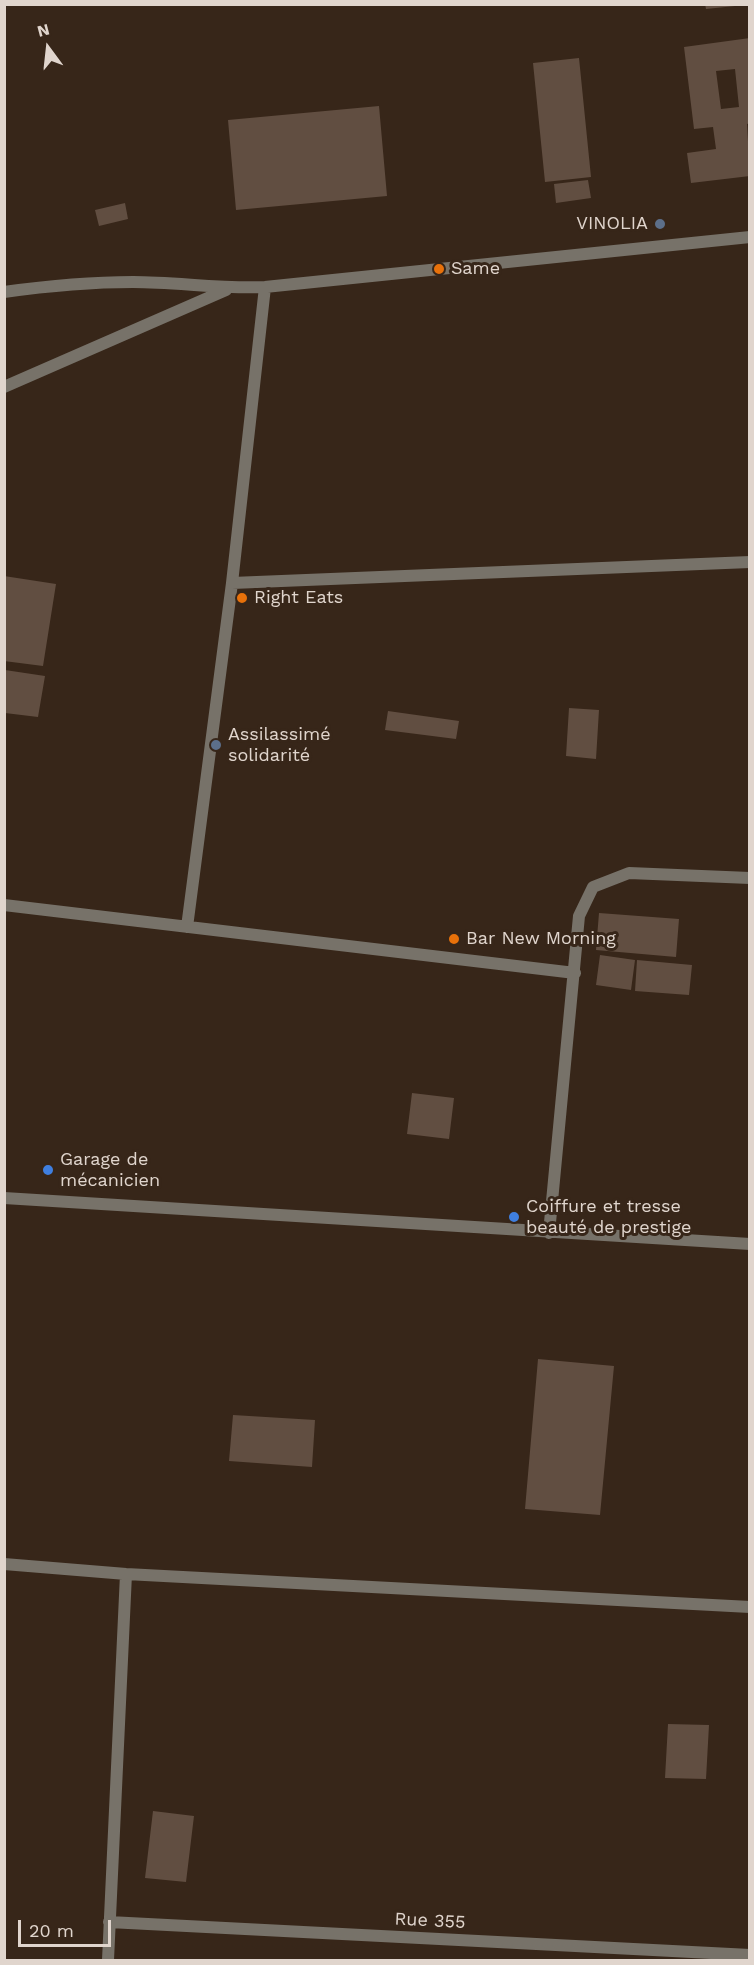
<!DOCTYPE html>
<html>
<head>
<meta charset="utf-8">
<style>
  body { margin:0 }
  #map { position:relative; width:754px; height:1965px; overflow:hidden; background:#372619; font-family:"Work Sans",sans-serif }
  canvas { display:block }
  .frame { position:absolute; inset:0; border:6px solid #e0d5cd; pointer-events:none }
  .north { position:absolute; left:18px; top:18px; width:60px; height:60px; -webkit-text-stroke:4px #372619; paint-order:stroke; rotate:345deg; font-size:16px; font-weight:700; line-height:24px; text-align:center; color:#e0d5cd }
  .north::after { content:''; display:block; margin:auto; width:21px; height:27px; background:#e0d5cd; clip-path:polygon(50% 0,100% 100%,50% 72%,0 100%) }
  .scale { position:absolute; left:18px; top:1920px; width:93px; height:27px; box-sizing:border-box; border:3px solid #e0d5cd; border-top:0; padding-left:8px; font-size:18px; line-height:21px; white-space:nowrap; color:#e0d5cd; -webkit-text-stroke:4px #372619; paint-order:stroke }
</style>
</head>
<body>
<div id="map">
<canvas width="754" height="1965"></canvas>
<div class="frame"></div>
<div class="north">N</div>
<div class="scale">20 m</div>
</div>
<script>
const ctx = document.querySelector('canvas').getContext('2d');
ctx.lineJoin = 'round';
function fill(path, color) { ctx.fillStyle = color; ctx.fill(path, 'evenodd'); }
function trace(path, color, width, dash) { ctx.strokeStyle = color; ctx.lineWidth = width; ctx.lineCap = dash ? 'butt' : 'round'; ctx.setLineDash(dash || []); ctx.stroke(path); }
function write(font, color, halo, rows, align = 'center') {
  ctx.font = font + ' "Work Sans",sans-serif'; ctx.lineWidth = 6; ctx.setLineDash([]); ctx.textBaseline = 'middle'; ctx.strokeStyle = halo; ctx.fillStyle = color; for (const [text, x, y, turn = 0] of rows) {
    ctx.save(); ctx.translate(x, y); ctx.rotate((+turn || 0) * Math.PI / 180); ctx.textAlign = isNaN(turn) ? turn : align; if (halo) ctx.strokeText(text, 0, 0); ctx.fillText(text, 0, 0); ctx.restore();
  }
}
fill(new Path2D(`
  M705,4H735V6L706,9Z
  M750,38V123L747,124L750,176L691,183L687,153L716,149L713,127L694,129L684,47ZM735,69L739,107L721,109L716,71Z
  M579,58L591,177L545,182L533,63Z
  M379,106L387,196L236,210L228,120Z
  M588,180L591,198L556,203L554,184Z
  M125,203L128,219L99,226L95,210Z
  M4,576L56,584L43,666L4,661Z
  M5,670L45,676L38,717L5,713Z
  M569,708L599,710L596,759L566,756Z
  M388,711L459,721L456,739L385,730Z
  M599,913L679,919L676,957L596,950Z
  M600,955L635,960L631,990L596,985Z
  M637,960L692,965L689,995L635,991Z
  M412,1093L454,1098L449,1139L407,1134Z
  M538,1359L614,1366L600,1515L525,1509Z
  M233,1415L315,1420L312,1467L229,1461Z
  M668,1724L709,1725L706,1779L665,1778Z
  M153,1811L194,1816L186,1882L145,1878Z`), '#614e41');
trace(new Path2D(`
  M4,292C47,286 90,282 133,282C177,282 221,289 265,287L750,237
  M4,387L226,290
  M232,583L750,562
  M4,905L575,973
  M187,927L232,583L265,287
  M4,1198L750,1244
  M549,1233L579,916L593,887L629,873L750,878
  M4,1564L126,1574L750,1607
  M109,1922L750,1955
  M108,1960L126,1574`), '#777269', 12);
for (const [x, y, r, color] of [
  [660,224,6,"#5c6f8a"],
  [439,269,6,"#e8710a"],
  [242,598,6,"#e8710a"],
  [216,745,6,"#5c6f8a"],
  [454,939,6,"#e8710a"],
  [48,1170,6,"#3f7fe0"],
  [514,1217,6,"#3f7fe0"]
]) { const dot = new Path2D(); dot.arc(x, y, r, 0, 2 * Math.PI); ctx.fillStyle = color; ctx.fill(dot); trace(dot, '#372619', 2); }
write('18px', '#e0d5cd', '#372619', [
  ["VINOLIA",648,224,"right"],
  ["Same",451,269],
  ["Right Eats",254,598],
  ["Assilassimé",228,735],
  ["solidarité",228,756],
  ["Bar New Morning",466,939],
  ["Garage de",60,1160],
  ["mécanicien",60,1181],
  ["Coiffure et tresse",526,1207],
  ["beauté de prestige",526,1228]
], 'left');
write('18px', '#e0d5cd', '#372619', [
  ["Rue 355",430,1921,3]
]);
</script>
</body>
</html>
